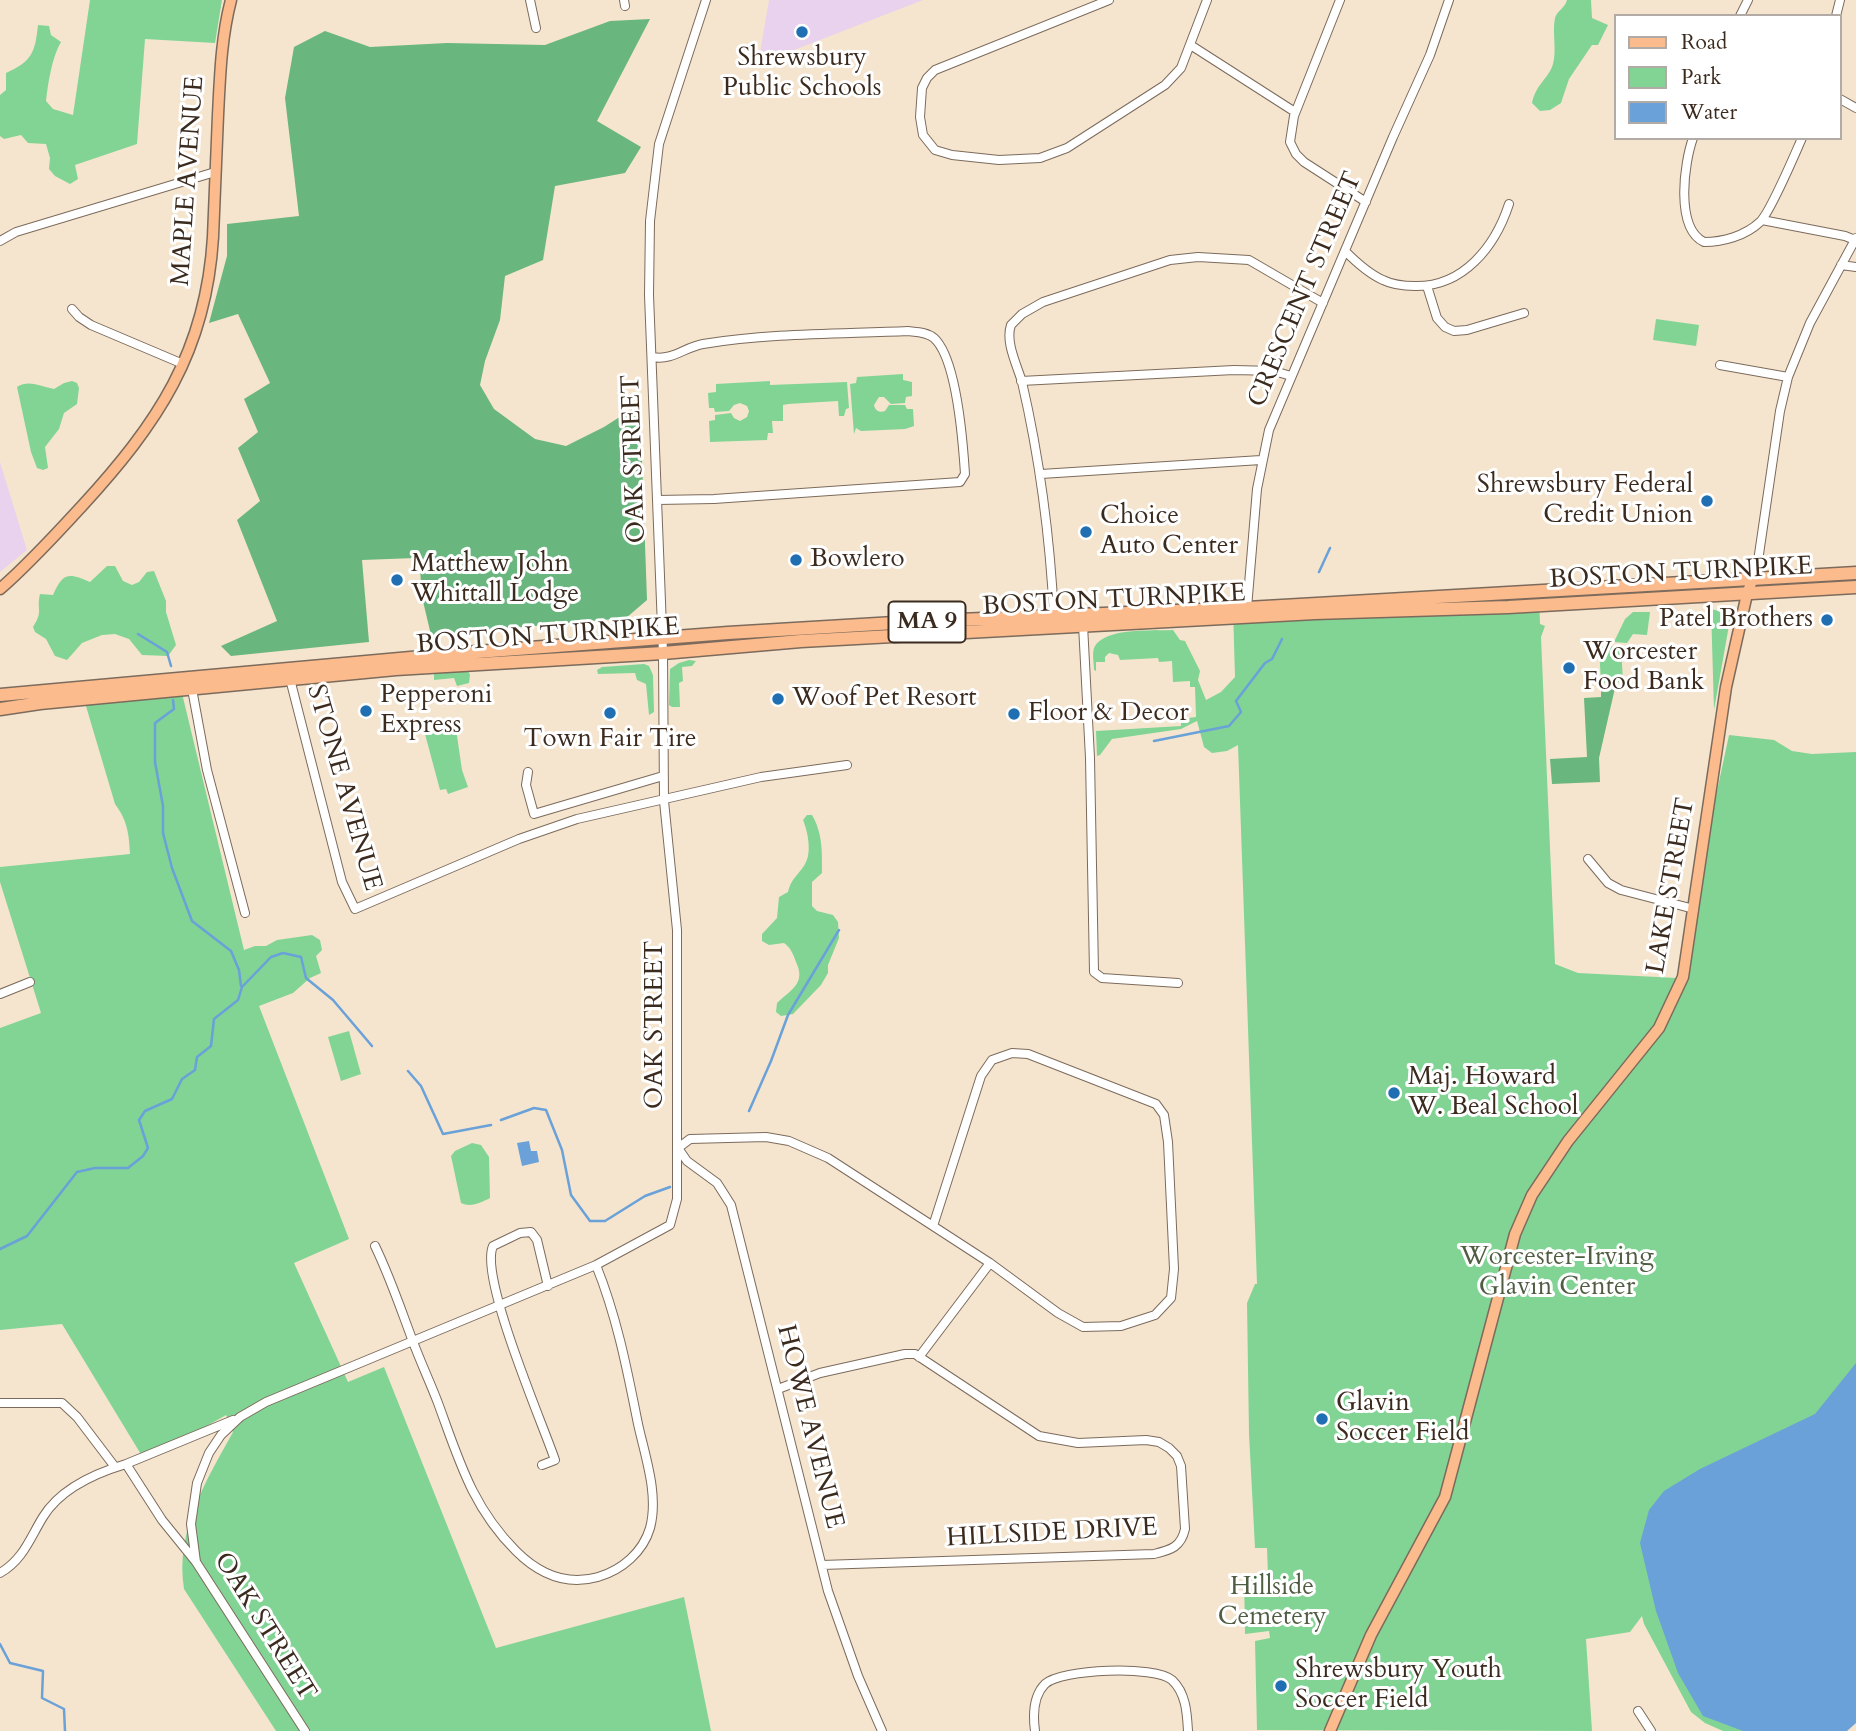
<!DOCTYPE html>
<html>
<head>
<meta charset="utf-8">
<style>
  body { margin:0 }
  #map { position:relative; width:1856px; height:1731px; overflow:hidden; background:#f5e5ce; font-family:Cardo,serif }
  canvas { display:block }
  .legend { position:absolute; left:1614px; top:14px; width:228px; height:126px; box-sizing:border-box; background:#fff; border:2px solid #b1aaa5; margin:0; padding:9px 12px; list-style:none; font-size:21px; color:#3b2a1e }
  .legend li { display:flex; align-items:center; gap:14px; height:35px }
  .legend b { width:35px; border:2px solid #b1aaa5 }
</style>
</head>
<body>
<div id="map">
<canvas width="1856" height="1731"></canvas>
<ul class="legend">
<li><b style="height:9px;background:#fbbb8d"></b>Road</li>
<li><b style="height:19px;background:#82d495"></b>Park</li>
<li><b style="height:19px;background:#69a1d8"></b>Water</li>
</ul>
</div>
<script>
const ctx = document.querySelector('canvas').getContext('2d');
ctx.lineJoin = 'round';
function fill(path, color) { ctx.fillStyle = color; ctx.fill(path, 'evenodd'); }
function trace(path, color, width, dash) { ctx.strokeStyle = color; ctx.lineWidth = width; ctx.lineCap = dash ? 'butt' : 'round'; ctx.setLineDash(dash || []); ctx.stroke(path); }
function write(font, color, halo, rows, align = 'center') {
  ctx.font = font + ' Cardo,serif'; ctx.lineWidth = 6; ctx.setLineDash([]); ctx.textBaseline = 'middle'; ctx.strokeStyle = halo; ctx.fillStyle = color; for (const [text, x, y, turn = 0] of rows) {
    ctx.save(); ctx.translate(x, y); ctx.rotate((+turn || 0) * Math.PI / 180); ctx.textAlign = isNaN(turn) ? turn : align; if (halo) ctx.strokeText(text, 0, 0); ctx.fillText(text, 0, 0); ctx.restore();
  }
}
fill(new Path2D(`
  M769,0H923L758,64Z
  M0,462L27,550L0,572Z`), '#e8d2ee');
fill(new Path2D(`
  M90,0H222L215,43L145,39L137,144L75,165L78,179L70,184L55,176L49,169L50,158L46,144L28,143L21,135L4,139L0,136V95L6,90V73C32,61 35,53 38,25L49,26L51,35L61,42C52,57 48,83 46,101L53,109L73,115Z
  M1567,0H1591L1592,18L1608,25L1598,45H1592L1569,79L1561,103L1550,110L1540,111L1532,103C1536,84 1549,78 1553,64C1557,50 1552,33 1555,18C1557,11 1565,8 1567,0Z
  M1656,319L1699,325L1696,346L1653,340Z
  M903,374V380L912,382V396L906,397L905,403L891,404L884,397H879L874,405C875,411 880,413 885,411L889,405H905L907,409H913L914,426L905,429L861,431L856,428L854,434L850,384L856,383L857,377Z
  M72,381L77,383L79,388L77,404L64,413L59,429L45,447L48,468L43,470L37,468L31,452L17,387C29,379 42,387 54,389L64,383Z
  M770,381V385L847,382L849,408L846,409L844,416H839L838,401L788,404L783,405V421H772L773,433H768L767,440L710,442L709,421L715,420V415L731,413L734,418L740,421L747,417L749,411L747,406L740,403L734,405L729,411L715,412L714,408H709L708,393L716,392V384Z
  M107,566H115L123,581L132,585L139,582L147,572L154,571L166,601V612L176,645L168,656L142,655L129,639L115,634L102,635L82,643L67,660L55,656L46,639L35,632L33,627C44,610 36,611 40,594L53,595C63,572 69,573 90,582Z
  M1539,596L1540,624L1545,626L1541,637L1555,964L1578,973L1677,978L1729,735L1774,740L1792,751L1812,754L1856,752V1471L1819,1731H1723L1705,1723L1691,1712L1644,1624L1642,1616L1630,1632L1586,1639L1592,1731L1257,1730L1255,1641L1270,1638L1269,1631L1245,1634L1244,1576L1268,1575L1267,1548H1255L1249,1434L1247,1303L1255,1284H1257L1238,745L1227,751L1212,753L1204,747L1197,721L1181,729L1112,739L1100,755L1097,756L1096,731L1181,726V719L1196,717L1195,687H1190V681L1173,682L1172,661L1159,662L1158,658L1120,660L1118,655L1109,653L1105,657V662H1096V671L1094,670C1094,663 1092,654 1094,648C1103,627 1153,631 1173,630L1180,640L1185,641L1200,671L1198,680L1206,700L1221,692L1235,677L1233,609Z
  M1711,609L1731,614L1714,710Z
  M1633,612H1650L1647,635L1633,634L1627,643L1614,642L1625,619Z
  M1621,646L1623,682L1601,683L1599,647Z
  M689,660L696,661L692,666L682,667L683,681L679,683L680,707H672L669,705L670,669L679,663Z
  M644,664L649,666L653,675L654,712L649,715L646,684L637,680L635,673L598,674L597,670L602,667Z
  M468,671L470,675L469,683L457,686L454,678L434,680V674Z
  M180,685L244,950L255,946H266L277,940L312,935L320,940L322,950L316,956L321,973L310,978L293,993L259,1006L349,1239L294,1263L348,1382L384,1367L496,1648L684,1597L711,1731H276L184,1589C175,1530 206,1481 233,1432L226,1415L145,1461L62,1324L0,1330V1028L41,1013L0,882V867L130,854C129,833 127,820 115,804L83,696Z
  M456,729L462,770L468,787L448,794L446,789L440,790L425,734Z
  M807,815H812C823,834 822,852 822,873L812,882V906L817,911L833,915L838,922L839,938L828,965V973L821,985L793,1014L781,1016L776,1012L777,1003C792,989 806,983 796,962C793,954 791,948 784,943L769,945L762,941V934L777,918L779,897L788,892C792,877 798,876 805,864C812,853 808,832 803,820Z
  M349,1031L361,1074L341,1081L328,1037Z
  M472,1143L481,1145L489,1157L490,1198C482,1202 471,1208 461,1203L451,1156L455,1151Z`), '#82d495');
fill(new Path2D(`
  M650,19L597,121L641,147L625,173L555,186L543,260L505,276L500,320L485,361L480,385L494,409L535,439L566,446L604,427L640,404L647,600L626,618L431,635L422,597L420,569L415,558L362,560L369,642L231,656L221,646L277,621L237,520L260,501L238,448L258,432L244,399L270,383L238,314L209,323L227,256V224L299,216L285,98L294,47L325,31L370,47L447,43L545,45L610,21Z
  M1601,688H1615L1599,758L1600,782L1552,784L1550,759L1587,757L1584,698L1601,697Z`), '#69b67e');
fill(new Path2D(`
  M529,1141L531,1151H537L539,1162L522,1166L517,1143Z
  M1856,1363V1723L1847,1731H1743L1703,1716L1678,1673L1656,1611L1640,1543L1649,1510L1664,1491L1700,1469L1815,1414Z`), '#69a1d8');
trace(new Path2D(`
  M1319,572L1330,548
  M138,634L167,652L171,666
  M173,700L174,709L155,723V762L163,806V833L172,868L192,921L231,951L239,970L241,986
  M1154,741L1229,726L1241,712L1236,701L1265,663L1272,659L1282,639
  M408,1071L421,1086L443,1134L491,1125
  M749,1111L771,1061L788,1015L839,930
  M501,1120L534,1108L546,1110L562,1150L571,1195L590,1221H605L645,1196L670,1187
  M0,1249L27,1236L77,1172L95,1168H128L143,1156L148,1148L139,1120L145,1111L172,1099L182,1079L195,1070L197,1057L211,1046L214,1019L238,1000L242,987L271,957L283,953L301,957L306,978L333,1000L372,1046
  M0,1644L10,1663L43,1671L42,1698L64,1709L65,1731`), '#69a1d8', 2.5);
const minor = new Path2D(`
  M530,0L536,28
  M624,0L625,6
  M1109,0L935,70L927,78L922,88L920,117L923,135L935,150L952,155L999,160L1040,158L1067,148L1165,85L1181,68L1207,0
  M1340,0L1294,116L1290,142L1296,154L1304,162L1366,202
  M1740,16L1748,0
  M1836,16L1840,0
  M1192,46L1295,112
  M1840,99L1856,108
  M1693,138C1684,163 1675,228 1704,242C1723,242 1745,236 1760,222C1771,211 1794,156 1802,138
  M1762,220L1845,236L1855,240
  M0,241L16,232L215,172
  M1345,251C1356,262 1369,274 1383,280C1393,285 1404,286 1415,286C1463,287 1495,247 1509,204
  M1841,265L1856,267
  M1427,286L1437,318L1445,327L1454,331L1467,330L1524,313
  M72,309L79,317L91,325L183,364
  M653,357C672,361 685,347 703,344C771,333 840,334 908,331C917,332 927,332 934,338C957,359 963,443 965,474L960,482L714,499L657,500
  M1720,365L1788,377
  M1021,381L1234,370L1274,371L1291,376
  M1041,474L1261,460
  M1753,578L1758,561L1780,411L1788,377L1810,323L1856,238
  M1247,608L1257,489L1269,430L1393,137L1430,55L1449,0
  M1054,617C1050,537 1040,460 1022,382C1017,365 1005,342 1011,325L1022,314L1043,302L1170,260L1198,257L1249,260L1323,303
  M1083,625L1090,758L1094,972L1102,978L1178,983
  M290,679L342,882L355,909L519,839L577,819L761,777L847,765
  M192,689L207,770L245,913
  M528,772L526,785L534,814L663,776
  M1588,859L1608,883L1621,890L1694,909
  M0,994L30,982
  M1012,1053L1028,1054L1156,1104L1164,1115L1168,1142L1174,1269L1171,1298L1155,1315L1121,1326L1083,1327L1058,1313L990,1263L933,1226L981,1076L992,1060Z
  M375,1246C390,1277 400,1307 412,1339C420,1361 430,1382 438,1403C459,1460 472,1507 516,1551C539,1574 566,1586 598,1577C622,1570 643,1552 650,1528C659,1495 645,1456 638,1424C627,1369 617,1317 596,1265
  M919,1357L990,1263
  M778,1389L820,1373L905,1354H915L1039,1436L1078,1443L1146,1440L1159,1442L1169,1448L1177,1456L1181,1466L1185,1529C1181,1547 1171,1550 1154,1554L822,1565
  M0,1403H62L77,1417L115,1467
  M542,1465L555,1460C542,1422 479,1277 493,1246L520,1233L531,1232L537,1240L548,1286
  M196,1562L162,1520L126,1464L233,1420
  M0,1573C23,1560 30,1538 43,1517C60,1489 96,1473 126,1464
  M1638,1711L1651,1731
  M305,1731L196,1562L191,1524L197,1483L209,1453L221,1435L240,1417L266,1402L596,1265L670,1225L677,1199V930L664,801L663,653L649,295L650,221L659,144L706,0
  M882,1731L858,1676L828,1591L731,1205L717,1183L687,1161L678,1148L690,1139L766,1137L789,1141L828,1158L933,1226
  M1035,1731C1033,1716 1033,1696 1045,1684C1061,1669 1155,1665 1172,1680C1186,1693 1187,1713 1188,1731`);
const major = new Path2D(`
  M0,589C30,563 55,535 82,506C157,424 206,353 213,237C215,197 216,156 218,115C220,77 221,38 231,0
  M1330,1731L1371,1635L1445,1497L1515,1234L1532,1195L1568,1141L1659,1028L1683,977L1726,687L1747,594L1753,578`);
const highway = new Path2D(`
  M0,695L477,652L728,633L911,622L1247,608L1856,573
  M0,709L40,703L396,669L663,653L801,641L1315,613L1508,607L1856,587`);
trace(minor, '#7c6b5c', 10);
trace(major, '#7c6b5c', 13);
trace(highway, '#7c6b5c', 15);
trace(minor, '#fff', 8);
trace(major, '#fbbb8d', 10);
trace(highway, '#fbbb8d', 12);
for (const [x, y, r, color] of [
  [802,32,7,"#1f6fb2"],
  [1707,501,7,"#1f6fb2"],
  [1086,532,7,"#1f6fb2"],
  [796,560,7,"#1f6fb2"],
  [397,580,7,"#1f6fb2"],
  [1827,620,7,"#1f6fb2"],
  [1569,668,7,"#1f6fb2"],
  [778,699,7,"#1f6fb2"],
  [366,711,7,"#1f6fb2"],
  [610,713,7,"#1f6fb2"],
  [1014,714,7,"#1f6fb2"],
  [1394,1093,7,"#1f6fb2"],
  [1322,1419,7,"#1f6fb2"],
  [1281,1686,7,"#1f6fb2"]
]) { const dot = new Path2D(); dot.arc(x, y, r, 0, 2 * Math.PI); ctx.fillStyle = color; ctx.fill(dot); trace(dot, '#fff', 2.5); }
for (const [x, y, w] of [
  [927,622,77]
]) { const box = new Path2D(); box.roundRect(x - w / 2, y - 20.5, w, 41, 5); ctx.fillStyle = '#fff'; ctx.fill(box); trace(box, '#3b2a1e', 2); }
write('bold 24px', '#3b2a1e', null, [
  ["MA 9",927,622]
]);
write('26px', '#3b2a1e', '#fff', [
  ["Shrewsbury",802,59,"center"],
  ["Public Schools",802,89,"center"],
  ["Shrewsbury Federal",1693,486,"right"],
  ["Credit Union",1693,516,"right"],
  ["Choice",1100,517],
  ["Auto Center",1100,547],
  ["Bowlero",810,560],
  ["Matthew John",411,565],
  ["Whittall Lodge",411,595],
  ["Patel Brothers",1813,620,"right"],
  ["Worcester",1583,653],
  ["Food Bank",1583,683],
  ["Pepperoni",380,696],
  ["Express",380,726],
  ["Woof Pet Resort",792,699],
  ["Floor & Decor",1028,714],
  ["Town Fair Tire",610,740,"center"],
  ["Maj. Howard",1408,1078],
  ["W. Beal School",1408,1108],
  ["Glavin",1336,1404],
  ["Soccer Field",1336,1434],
  ["Shrewsbury Youth",1295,1671],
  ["Soccer Field",1295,1701]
], 'left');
write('26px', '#3b2a1e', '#fff', [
  ["MAPLE AVENUE",189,181,-86],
  ["CRESCENT STREET",1306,290,-67],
  ["OAK STREET",635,459,-92],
  ["BOSTON TURNPIKE",1681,574,-3],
  ["BOSTON TURNPIKE",1114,601,-3],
  ["BOSTON TURNPIKE",548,637,-4],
  ["STONE AVENUE",343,788,74],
  ["LAKE STREET",1672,886,-80],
  ["OAK STREET",656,1025,-90],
  ["HOWE AVENUE",809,1427,76],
  ["HILLSIDE DRIVE",1052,1534,-3],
  ["OAK STREET",264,1627,58]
]);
write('26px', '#505d42', '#fff', [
  ["Worcester-Irving",1557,1258],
  ["Glavin Center",1557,1288],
  ["Hillside",1272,1588],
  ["Cemetery",1272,1618]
]);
</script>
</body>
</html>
